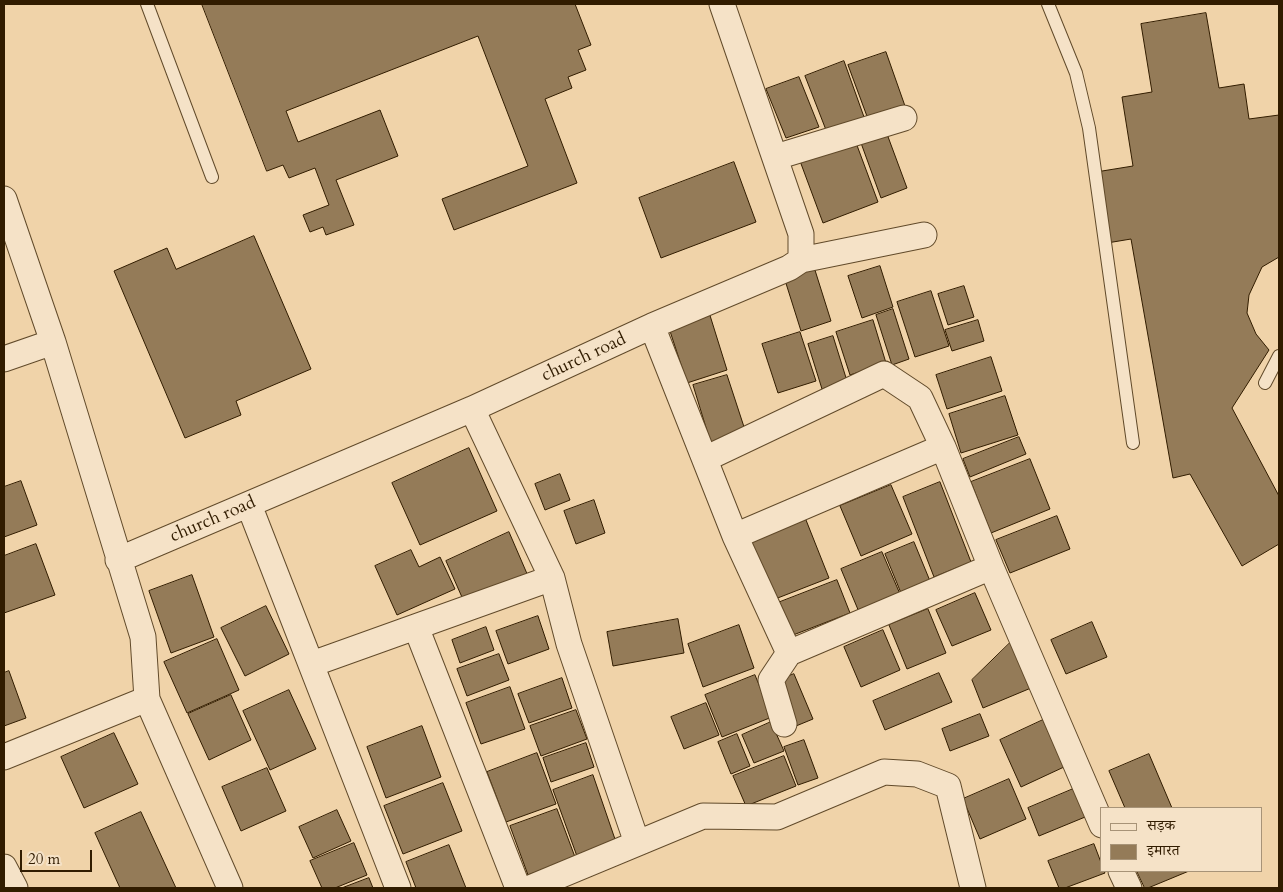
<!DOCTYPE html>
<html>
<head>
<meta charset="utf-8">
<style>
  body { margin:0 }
  #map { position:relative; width:1283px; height:892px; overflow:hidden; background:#f0d3a9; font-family:Cardo,"Noto Serif Devanagari",serif }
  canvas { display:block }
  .frame { position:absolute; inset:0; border:5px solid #311c00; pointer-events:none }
  .legend { position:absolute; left:1100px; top:807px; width:162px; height:65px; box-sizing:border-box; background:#f5e2c7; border:1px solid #a79377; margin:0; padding:6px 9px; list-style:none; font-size:15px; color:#311c00 }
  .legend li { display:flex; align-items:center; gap:10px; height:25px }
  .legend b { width:25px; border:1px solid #a79377 }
  .scale { position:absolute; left:20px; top:850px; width:72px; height:22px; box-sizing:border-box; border:2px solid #311c00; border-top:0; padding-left:6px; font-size:15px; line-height:18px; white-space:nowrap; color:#311c00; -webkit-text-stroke:4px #f5e2c7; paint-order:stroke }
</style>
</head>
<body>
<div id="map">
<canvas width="1283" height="892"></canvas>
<div class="frame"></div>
<ul class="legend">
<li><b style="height:6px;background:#f5e2c7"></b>सड़क</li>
<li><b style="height:14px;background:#947b58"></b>इमारत</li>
</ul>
<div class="scale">20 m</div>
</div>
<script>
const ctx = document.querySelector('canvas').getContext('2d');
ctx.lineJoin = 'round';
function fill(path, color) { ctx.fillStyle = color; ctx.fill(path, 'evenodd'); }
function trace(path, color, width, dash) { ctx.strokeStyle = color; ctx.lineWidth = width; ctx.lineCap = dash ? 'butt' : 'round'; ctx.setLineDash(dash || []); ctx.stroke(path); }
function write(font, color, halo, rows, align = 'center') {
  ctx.font = font + ' Cardo,serif'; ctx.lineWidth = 4.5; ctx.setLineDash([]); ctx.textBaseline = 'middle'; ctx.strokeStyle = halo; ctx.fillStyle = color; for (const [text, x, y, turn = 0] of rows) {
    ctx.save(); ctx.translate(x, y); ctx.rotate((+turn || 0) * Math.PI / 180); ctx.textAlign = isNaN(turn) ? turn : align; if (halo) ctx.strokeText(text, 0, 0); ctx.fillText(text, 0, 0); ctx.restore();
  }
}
const building = new Path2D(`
  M202,4H575L591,45L578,50L586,70L568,77L572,88L545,99L577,183L454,230L442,199L528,166L478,36L286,111L298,142L380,110L398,156L336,180L354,225L326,235L323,227L310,232L303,215L329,205L315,168L289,178L283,165L267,171Z
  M1206,13L1219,88L1244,84L1249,119L1279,115V257L1262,267L1249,295L1247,313L1256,334L1269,350L1232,408L1279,496V544L1242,566L1190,474L1173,478L1131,239L1107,243L1096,172L1133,166L1122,97L1152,92L1141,24Z
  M886,52L905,106L868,119L848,65Z
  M844,61L864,117L826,130L805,76Z
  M799,77L819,127L786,138L766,89Z
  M887,134L907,188L881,198L861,143Z
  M855,140L878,202L823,223L800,161Z
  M734,162L756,222L661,258L639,198Z
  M254,236L311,369L236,401L241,415L185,438L114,271L167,248L176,269Z
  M880,266L893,307L862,318L848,276Z
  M814,267L831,321L801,331L784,277Z
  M964,286L974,317L948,325L938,294Z
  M931,291L949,346L915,357L897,302Z
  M708,309L727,370L687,383L667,322Z
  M893,309L909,359L892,365L876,315Z
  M873,320L886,363L850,375L836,332Z
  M978,320L984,341L952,351L945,330Z
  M800,332L816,381L778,393L762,344Z
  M833,336L847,381L822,389L808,344Z
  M991,357L1002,391L947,409L936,375Z
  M727,375L746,433L711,444L693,385Z
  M1005,396L1018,435L961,453L949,414Z
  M1019,437L1026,454L970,477L963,459Z
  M469,448L497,511L420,545L392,483Z
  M1030,459L1050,509L991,533L971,482Z
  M560,474L570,500L545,510L535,484Z
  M21,481L37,525L4,537V487Z
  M940,482L971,562L934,577L903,497Z
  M891,485L912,534L861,556L840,506Z
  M594,500L605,533L576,544L564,511Z
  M1057,516L1070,549L1010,573L996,540Z
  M806,520L829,578L770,601L747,543Z
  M509,532L528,576L465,604L446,561Z
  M914,542L930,581L901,593L885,554Z
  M36,544L55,595L4,613V556Z
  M411,550L419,567L440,557L455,589L397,615L375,566Z
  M882,552L900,594L859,612L841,569Z
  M192,575L214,637L171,653L149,591Z
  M837,580L850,613L788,637L775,604Z
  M975,593L991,630L952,646L936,610Z
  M266,606L289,654L245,676L221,628Z
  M928,609L946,653L907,669L889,625Z
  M538,616L549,649L508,664L496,631Z
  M678,619L684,653L613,666L607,632Z
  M1092,622L1107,657L1066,674L1051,640Z
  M739,625L754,668L703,687L688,644Z
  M486,627L494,650L460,663L452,640Z
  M883,630L900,670L861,687L844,647Z
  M217,639L239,690L187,713L164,662Z
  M1012,641L1031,688L983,708L972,680Z
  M499,654L509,680L467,696L457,669Z
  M9,671L26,718L4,726V673Z
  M939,673L952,702L885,730L873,701Z
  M794,674L813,719L796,726L778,681Z
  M755,675L772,717L722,737L705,695Z
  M562,678L572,708L529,723L518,694Z
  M510,687L525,729L481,744L466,703Z
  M289,690L316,749L270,770L243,711Z
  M231,695L251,740L209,760L188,714Z
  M706,703L719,735L684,749L671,717Z
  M576,710L587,739L541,756L530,726Z
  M980,714L989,736L950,751L942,729Z
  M1043,720L1064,767L1021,787L1000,740Z
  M771,722L784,751L754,763L742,735Z
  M422,726L441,777L386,798L367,747Z
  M114,733L138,784L84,808L61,757Z
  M737,734L750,766L731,774L718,742Z
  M804,740L818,778L798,785L784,747Z
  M586,743L594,767L551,782L543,758Z
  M537,753L556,804L506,822L487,772Z
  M1149,754L1172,808H1125L1109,771Z
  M784,756L796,786L746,806L733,776Z
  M267,768L286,811L241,831L222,787Z
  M593,775L617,845L578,859L553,790Z
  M1009,779L1026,819L980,839L963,799Z
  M443,783L462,831L403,854L384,806Z
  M1078,787L1090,815L1039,836L1028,808Z
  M557,809L575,857L528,875L510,826Z
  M337,810L351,841L313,858L299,827Z
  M141,812L176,888H120L95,833Z
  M354,843L367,875L335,888H322L310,861Z
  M1094,844L1102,865V871H1104L1105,873L1065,888H1059L1048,861Z
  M449,845L466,888H416L406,862Z
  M1137,871H1189L1148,888H1145Z
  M369,878L373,888H342Z`);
fill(building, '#947b58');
trace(building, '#311c00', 1);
const service = new Path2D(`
  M147,4L212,177
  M1048,4L1076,73L1089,128L1133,443
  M1265,383L1279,356`);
const minor = new Path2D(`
  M776,157L904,118
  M4,199L53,342L143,637L147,699L230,888
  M801,260L924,235
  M652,326L735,536L789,653L771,680L784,724
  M4,359L53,342
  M472,409L552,578L569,644L637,843
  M705,459L884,374L920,398L943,447L991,567L1102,825
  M249,505L398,888
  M735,536L943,447
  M118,560L472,409L652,326L789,268L801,260V234L722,4
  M416,627L518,888
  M789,653L991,567
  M312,664L552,578
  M4,757L147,699
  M4,867L15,888
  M1121,871L1129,888
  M530,888L703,816L777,817L884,772L917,774L948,786L973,888`);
trace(service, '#614a2a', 14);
trace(minor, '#614a2a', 27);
trace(service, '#f5e2c7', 12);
trace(minor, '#f5e2c7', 25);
write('18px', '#311c00', '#f5e2c7', [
  ["church road",584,358,-25],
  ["church road",213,520,-23]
]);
</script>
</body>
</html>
